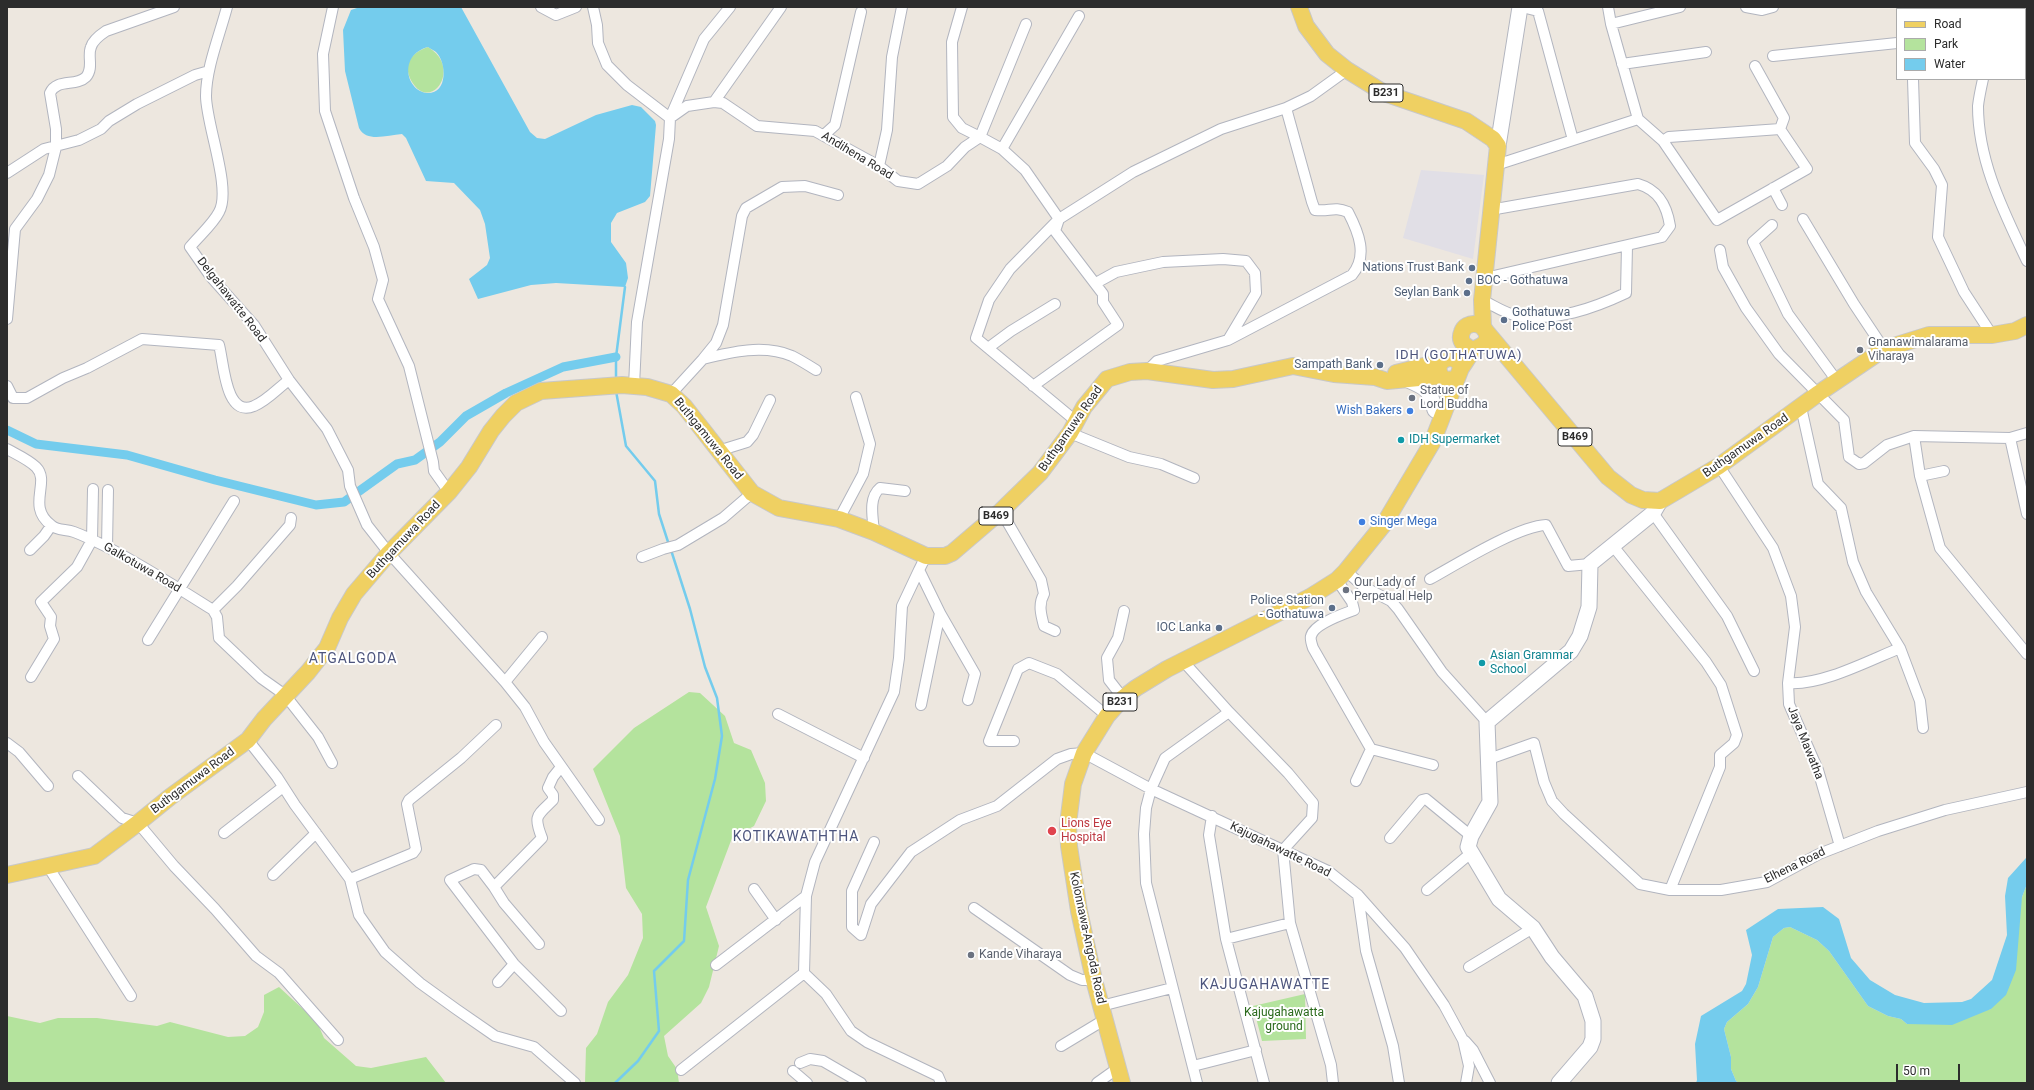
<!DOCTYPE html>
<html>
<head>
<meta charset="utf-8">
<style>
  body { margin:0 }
  #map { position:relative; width:2034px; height:1090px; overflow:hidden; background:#ede7df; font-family:Roboto,sans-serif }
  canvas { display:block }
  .frame { position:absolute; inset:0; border:8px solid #2c2c2c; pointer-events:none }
  .legend { position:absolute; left:1896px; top:8px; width:130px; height:72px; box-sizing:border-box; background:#fff; border:1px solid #ababab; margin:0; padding:5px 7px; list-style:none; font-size:12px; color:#2c2c2c }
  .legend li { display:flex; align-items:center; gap:8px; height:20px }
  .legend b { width:20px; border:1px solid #ababab }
  .scale { position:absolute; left:1896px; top:1064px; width:64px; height:18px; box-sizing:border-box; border:2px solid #2c2c2c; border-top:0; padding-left:5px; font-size:12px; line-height:14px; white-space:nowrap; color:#2c2c2c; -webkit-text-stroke:3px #fff; paint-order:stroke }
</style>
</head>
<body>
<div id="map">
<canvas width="2034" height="1090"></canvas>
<div class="frame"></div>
<ul class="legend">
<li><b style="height:5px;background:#efd062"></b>Road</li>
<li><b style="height:11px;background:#b4e39d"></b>Park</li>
<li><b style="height:11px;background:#74cced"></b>Water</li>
</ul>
<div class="scale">50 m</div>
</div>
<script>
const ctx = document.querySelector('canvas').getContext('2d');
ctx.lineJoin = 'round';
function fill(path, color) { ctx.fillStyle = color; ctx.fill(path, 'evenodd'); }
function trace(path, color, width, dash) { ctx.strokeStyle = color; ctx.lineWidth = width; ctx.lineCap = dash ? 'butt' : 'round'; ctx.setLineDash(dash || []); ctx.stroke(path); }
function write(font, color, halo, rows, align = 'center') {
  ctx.font = font + ' Roboto,sans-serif'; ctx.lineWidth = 4; ctx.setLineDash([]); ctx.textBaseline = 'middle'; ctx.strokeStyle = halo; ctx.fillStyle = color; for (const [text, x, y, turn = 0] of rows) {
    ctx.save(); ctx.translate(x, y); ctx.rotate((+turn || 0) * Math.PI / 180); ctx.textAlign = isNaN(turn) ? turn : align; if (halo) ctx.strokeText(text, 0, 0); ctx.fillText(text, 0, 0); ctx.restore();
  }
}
fill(new Path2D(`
  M1421,170L1484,175L1473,259L1403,238Z`), '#e1dfe6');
fill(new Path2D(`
  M428,47C463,68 431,113 412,82C409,77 407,71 408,65C410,55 419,50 428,47Z
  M689,692L700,693L725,716L734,743L751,750L765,783L766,801L754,826L732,838L706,907L719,946L709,987L701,1003L664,1036L668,1056L677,1069L679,1083H585L586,1048L597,1034L608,1002L628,975L643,938L642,914L626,888L620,836L593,769L634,728Z
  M2027,884V1083H1739L1736,1081L1731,1069V1057L1724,1029L1727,1022L1748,1004L1758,987L1773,937L1784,928L1790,927L1817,940L1829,951L1868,1006L1888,1016L1901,1019L1907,1024L1991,1009L2022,897Z
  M279,987L317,1022L324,1038L356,1066L371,1068L426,1057L446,1083H7V1016L40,1023L58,1018H97L157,1026L170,1022L228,1037L245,1036L258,1027L264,1012V995Z
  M1305,994L1306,1039L1262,1041L1253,1006Z`), '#b4e39d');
fill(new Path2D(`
  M360,7H461L530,132L537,138L545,139L596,115L632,105L641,107L655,121L656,125L650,196L645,202L617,213L611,223V242L626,263L628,278L625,287L556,283L531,285L478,299L469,279L487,265L490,258L485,224L480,210L454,183L426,181L406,138L402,134C387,135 367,143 359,128L345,71L343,30L351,10ZM428,47C430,49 434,50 436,52C447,63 448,94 427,93C406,91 398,55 428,47Z
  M2027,851V884L2022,897L2016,970L2006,995L1991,1009L1952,1025L1907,1024L1901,1019L1888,1016L1868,1006L1829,951L1817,940L1790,927L1784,928L1773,937L1758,987L1748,1004L1727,1022L1724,1029L1731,1057V1069L1736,1081L1739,1083H1696L1697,1080L1695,1044L1701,1016L1742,991L1746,984L1752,955L1746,930L1778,909L1823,907L1839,919L1851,958L1870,980L1895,995L1924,1003L1962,1002L1971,999L1992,980L2007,935L2005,896L2008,878L2026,858Z`), '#74cced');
trace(new Path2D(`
  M616,380V357L625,287
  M616,391L626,446L655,481L659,514L669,545
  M615,1083L638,1061L659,1031L654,971L684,941L688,880L715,779L722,736L717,698L705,667L690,609L671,550`), '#74cced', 2.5);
trace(new Path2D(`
  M7,430L36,444L127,455L215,480L316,505L344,502L397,464L415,460L440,442L466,416L506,393L563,367L616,357`), '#74cced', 9);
const street = new Path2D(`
  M227,7C220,34 206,68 206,96C206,124 232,189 219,212C213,224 199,236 190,247L211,277L254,325L289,380L327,429L348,470L350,486L367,525L389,553L505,682L525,707L544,742L599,820
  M333,7L323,54L325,111L354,198L374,247L383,280L378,299L409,366L433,462L434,471L449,492
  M541,7L556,15L576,7
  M593,7L597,25L598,43L607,65L627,85L670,118L669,139L637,322L634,386
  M962,7L952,42L953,117L962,128L980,137L1026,24
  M1522,7L1538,11L1573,140
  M1608,7L1611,24L1638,119L1663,141L1717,220L1807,169L1780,129L1669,137L1663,141
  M1746,7L1762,10L1773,7
  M1611,24L1680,7
  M1773,56L1897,43
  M1622,64L1706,52
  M1755,66L1784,118L1780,129
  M1913,79L1915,143L1934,169L1942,185L1938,237L1964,292L1992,335
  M1983,79C1981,88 1979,97 1978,106C1978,162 2004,212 2027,261
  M714,102L781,7
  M670,118L687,106L714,102L723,103L757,126L815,131L879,166L898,181L918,184L947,166L965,147L980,137L1002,149L1025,170L1059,219L1055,231L1103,294V302L1118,325L1033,386
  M670,118L704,39L730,7
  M824,135L835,125L861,12
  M1002,149L1079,16
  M1496,165L1638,119
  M879,166L887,130L892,57L902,7
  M7,173L44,149L79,140L101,129L109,121L137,104L195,75L209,71
  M1773,188L1782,205
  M1803,219L1854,304L1884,349
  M1772,225L1753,242L1788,314L1837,381
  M1720,250L1723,267L1746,308L1779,354L1844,420L1849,457L1859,464L1864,463L1887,445L1914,436L2010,438L2027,433
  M1485,278L1662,237L1670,226C1667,206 1659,190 1638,184L1490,210
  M1096,283L1116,272L1163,262L1223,259L1246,261L1255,273L1256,293L1228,340
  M1482,300C1493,305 1507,315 1519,316C1557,321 1592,309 1626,293L1627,246
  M7,319L15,229L37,199L49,175L56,147V129L50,93C57,78 76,87 86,77C94,68 87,56 91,47C93,40 100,35 106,31L174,7
  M988,348L1011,331L1055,304
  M703,359C731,352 764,344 792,356C800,360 808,365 816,370
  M1147,371L1157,361L1228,340L1352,275C1368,256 1359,233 1348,212C1333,206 1330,212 1315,210L1312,202L1286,108
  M7,386L13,398H27L63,378L87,368L142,339L219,345C224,363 225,418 254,406C267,401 278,388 289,380
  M671,394L703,359L716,343L723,325L742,216L746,208L782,187L805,186L838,195
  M1801,407L1818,484L1841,508L1853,562L1866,592L1900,648L1920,701L1923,728
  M1077,422L976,338L989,300L1010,269L1059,219L1133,172L1221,129L1286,108L1311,96L1347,70
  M1070,433L1129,457L1161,464L1194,478
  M1914,436L1920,476L1940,548L2027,654
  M2010,438L2027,514
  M7,449C16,454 29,460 36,467C51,482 26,506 51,525C57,531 66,529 74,532C85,536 97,542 107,547C144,566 178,588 213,610L217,617L219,638L261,678L285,695L318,737L332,763
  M718,451L747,442L753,435L770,400
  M1719,466L1773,548L1791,596L1795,627L1788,683L1789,704L1818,770L1840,846
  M1920,476L1944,471
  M1001,511L1041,580L1044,594C1038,604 1041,615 1044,626L1055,631
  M1653,513L1727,616L1754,671
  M839,519L863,474L870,444L856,397
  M874,532C873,518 868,498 880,488L905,491
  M1613,546L1706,662L1721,685L1737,735L1734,743L1720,755V767L1670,890
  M107,547L108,490
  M30,550L44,536L51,526
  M642,557L663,549L678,545L723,518L752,493
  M919,570L902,606L899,658L894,692L815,862L806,896L804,973L826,994L851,1031L867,1042L938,1076L941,1083
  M1346,571L1364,587L1391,601L1398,609L1442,672L1487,722
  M1430,579C1457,564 1518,526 1546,525L1568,566L1590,564
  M1337,580L1352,602L1354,610C1343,614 1314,624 1311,636C1310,639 1312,645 1313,648L1371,749
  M213,610L237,586L290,525L291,518
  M940,613L975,674L968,700
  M148,640L234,501
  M1183,661L1229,712
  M31,677L54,639L50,626L51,617L41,602L77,567L92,540L93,489
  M505,682L542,637
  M1788,683C1821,686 1870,660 1900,648
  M1123,698L1109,680L1107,658L1118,638L1124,611
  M921,705L940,613L919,570L926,556
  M778,714L864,758
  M248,740L277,777L295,805L350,879L359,915L385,952L420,983L456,1009L495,1036L534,1047L575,1083
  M1014,741H989L1018,669L1029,663L1057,674L1107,716
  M7,743L19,752L48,786
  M1489,759L1534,743L1544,782L1552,801L1564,814L1640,884L1670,890H1721L1767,882L1819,854L1878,831L1945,810L2027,792
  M78,776L122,818L138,823L174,866L215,909L256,956L279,973L338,1040
  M1356,781L1371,749L1433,765
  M1212,816L1209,835L1226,939L1264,1083
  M224,833L283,787
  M1390,838L1422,800L1426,799L1471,836
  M874,842L852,891V927L861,935L871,904L911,852L960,820L997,806L1057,759L1071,754L1084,753L1151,789L1328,871L1358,895L1405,948L1444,1005L1463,1040L1469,1066L1466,1083
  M47,865L131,996
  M273,875L316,833
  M350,879L413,853L416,849L407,804L409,800L461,758L496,725
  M494,887L504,903L539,944
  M754,889L776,920
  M1427,890L1471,853
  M1358,895L1366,951L1393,1046L1399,1083
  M974,908L1070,975L1082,980H1094
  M1226,939L1290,923
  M716,965L806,896
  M1469,967L1533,928
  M498,982L514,964
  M1101,1006L1172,988
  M561,1011L514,964L450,880L474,869L481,870L494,887L542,838C533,815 537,816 553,800V795L548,788L553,777L561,767
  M1465,1041L1473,1050L1490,1083
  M1061,1046L1104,1020
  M800,1063L810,1059L823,1061L861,1083
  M1193,1066L1256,1050
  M681,1070L804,973
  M793,1071L807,1083
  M1097,1083L1118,1068
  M1197,1083L1146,883L1144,834L1146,808L1151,789L1165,758L1229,712L1288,773L1313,803L1312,818L1283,850L1290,923L1331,1065L1333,1083`);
const secondary = new Path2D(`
  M1498,146L1520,7
  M1408,380C1427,388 1430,390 1435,410
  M1559,1083L1590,1047L1593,1039V1021L1585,996L1552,957L1533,928L1499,899L1468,847L1471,836L1490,802L1487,722L1571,651L1580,636L1589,607L1590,564L1653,513L1660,501`);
const primary = new Path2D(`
  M1299,7L1306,26L1327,54L1347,70L1384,93L1466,121L1493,139L1498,146L1482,300L1483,327
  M1484,329L1608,477L1631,495L1643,500L1660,501L1719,466L1819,393L1884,349L1929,335H1992L2015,331L2027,325
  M1461,368C1465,363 1469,355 1474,350C1479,346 1488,345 1487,335C1485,322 1466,320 1462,332C1458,342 1466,348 1475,350
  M1396,373L1440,362
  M7,875L94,856L138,823L170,797L248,740L264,719L308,672L327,648L340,618L354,594L389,553L449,492L469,467L491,431L503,416L516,403L541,391L622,385L647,387L671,394L684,406L752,493L779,508L839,519L874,532L926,556H945L952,553L1001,511L1040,473L1070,433L1084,407L1107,379L1130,372L1147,371L1213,380L1233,379L1293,366L1334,374L1375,377L1387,381L1440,376
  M1122,1083L1094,980L1079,911L1069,846L1068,824L1073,784L1084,753L1107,716L1123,698L1136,688L1167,669L1310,597L1337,580L1346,571L1384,524L1432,443L1461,368L1459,362L1453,358C1439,357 1433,371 1445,380L1456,379`);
trace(street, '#b2b5bf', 12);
trace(secondary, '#b2b5bf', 17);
trace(primary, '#c8c8c8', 18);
trace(street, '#fff', 10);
trace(secondary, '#fff', 15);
trace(primary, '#efd062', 16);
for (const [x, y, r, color] of [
  [1472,268,4,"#5c6f8a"],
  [1469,281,4,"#5c6f8a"],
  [1467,293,4,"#5c6f8a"],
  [1504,320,4,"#5c6f8a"],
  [1860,350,4,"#6b7280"],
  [1380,365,4,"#5c6f8a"],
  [1412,398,4,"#6b7280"],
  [1410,411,4,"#3f7fe0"],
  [1401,440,4,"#0f9aa8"],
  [1362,522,4,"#3f7fe0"],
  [1346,590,4,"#6b7280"],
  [1332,608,4,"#5c6f8a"],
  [1219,628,4,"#5c6f8a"],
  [1482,663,4,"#0f9aa8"],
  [1052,831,5,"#e0444e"],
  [971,955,4,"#6b7280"]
]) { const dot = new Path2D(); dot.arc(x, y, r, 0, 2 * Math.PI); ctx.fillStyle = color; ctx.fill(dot); trace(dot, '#fff', 1.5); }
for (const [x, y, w] of [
  [1386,93,34],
  [1575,437,34],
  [996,516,34],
  [1120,702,34]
]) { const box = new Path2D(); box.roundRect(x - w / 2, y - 9, w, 18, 3); ctx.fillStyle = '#fff'; ctx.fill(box); trace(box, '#2c2c2c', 1); }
write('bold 11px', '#2c2c2c', null, [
  ["B231",1386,93],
  ["B469",1575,437],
  ["B469",996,516],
  ["B231",1120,702]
]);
write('12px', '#2c2c2c', '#fff', [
  ["Andihena Road",857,156,31],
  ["Delgahawatte Road",231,300,52],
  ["Buthgamuwa Road",1071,429,-55],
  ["Buthgamuwa Road",708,439,51],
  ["Buthgamuwa Road",1746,446,-35],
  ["Buthgamuwa Road",404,540,-47],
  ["Galkotuwa Road",142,568,30],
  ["Jaya Mawatha",1805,743,68],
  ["Buthgamuwa Road",193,781,-37],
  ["Kajugahawatte Road",1280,850,26],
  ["Elhena Road",1795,866,-26],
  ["Kolonnawa-Angoda Road",1087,938,78]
]);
write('12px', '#4e5e75', '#fff', [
  ["Nations Trust Bank",1464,268],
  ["BOC - Gothatuwa",1477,281,"left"],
  ["Seylan Bank",1459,293],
  ["Gothatuwa",1512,313,"left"],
  ["Police Post",1512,327,"left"],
  ["Sampath Bank",1372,365],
  ["Police Station",1324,601],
  ["- Gothatuwa",1324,615],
  ["IOC Lanka",1211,628]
], 'right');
write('12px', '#5b616d', '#fff', [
  ["Gnanawimalarama",1868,343],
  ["Viharaya",1868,357],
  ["Statue of",1420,391],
  ["Lord Buddha",1420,405],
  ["Our Lady of",1354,583],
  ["Perpetual Help",1354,597],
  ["Kande Viharaya",979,955]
], 'left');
write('12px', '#366cbe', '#fff', [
  ["Wish Bakers",1402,411],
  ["Singer Mega",1370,522,"left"]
], 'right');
write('12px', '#0d838f', '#fff', [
  ["IDH Supermarket",1409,440],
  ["Asian Grammar",1490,656],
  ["School",1490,670]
], 'left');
write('12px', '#be3a42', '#fff', [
  ["Lions Eye",1061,824],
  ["Hospital",1061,838]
], 'left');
write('12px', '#2b6a1c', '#fff', [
  ["Kajugahawatta",1284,1013],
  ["ground",1284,1027]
]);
ctx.letterSpacing = '1px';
write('13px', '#4d557d', '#fff', [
  ["IDH (GOTHATUWA)",1459,356]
]);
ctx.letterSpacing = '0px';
ctx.letterSpacing = '1px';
write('14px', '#4d557d', '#fff', [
  ["ATGALGODA",353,659],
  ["KOTIKAWATHTHA",796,837],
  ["KAJUGAHAWATTE",1265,985]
]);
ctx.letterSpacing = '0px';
</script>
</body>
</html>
